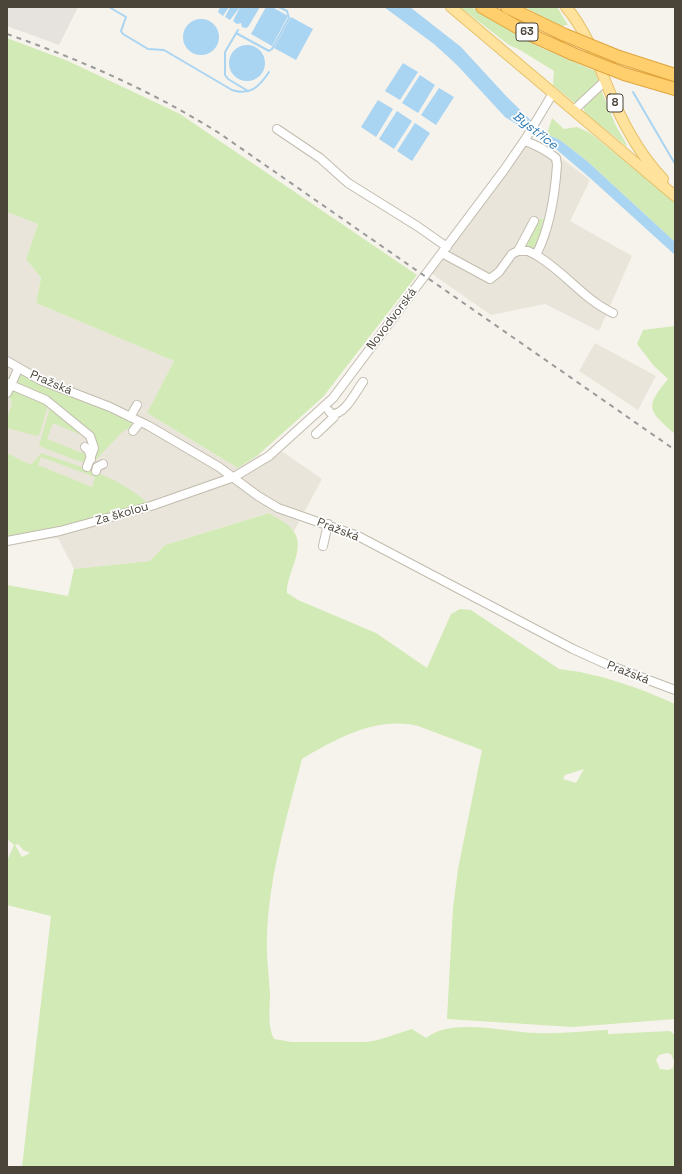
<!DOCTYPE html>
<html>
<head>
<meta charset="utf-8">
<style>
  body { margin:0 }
  #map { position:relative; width:682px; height:1174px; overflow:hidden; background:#f6f3ec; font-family:"Space Grotesk",sans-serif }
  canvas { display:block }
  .frame { position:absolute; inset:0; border:8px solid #4b4439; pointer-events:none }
</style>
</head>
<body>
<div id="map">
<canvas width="682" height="1174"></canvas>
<div class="frame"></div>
</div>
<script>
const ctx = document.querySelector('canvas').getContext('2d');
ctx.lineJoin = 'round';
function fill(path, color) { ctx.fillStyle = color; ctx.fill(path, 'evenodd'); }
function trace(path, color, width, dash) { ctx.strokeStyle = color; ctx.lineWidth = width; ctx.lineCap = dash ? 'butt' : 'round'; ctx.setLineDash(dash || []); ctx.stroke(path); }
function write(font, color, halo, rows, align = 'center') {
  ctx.font = font + ' "Space Grotesk",sans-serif'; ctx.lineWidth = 3.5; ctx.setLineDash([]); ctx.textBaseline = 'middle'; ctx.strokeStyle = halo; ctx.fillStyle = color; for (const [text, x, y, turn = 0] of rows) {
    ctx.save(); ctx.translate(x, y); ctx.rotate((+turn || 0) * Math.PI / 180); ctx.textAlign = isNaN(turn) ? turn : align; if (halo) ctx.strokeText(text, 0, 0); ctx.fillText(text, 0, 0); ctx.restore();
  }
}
fill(new Path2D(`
  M526,136L557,155L590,180L570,221L632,256L599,331L545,304L491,315L425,269Z
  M7,212L38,224L26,259L41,278L36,303L174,361L147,413L238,468L258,455L283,452L322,479L294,531L268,513L165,545L150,561L74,569L58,538L7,544Z
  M595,343L656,376L638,410L579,371Z`), '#eae5da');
fill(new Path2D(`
  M7,7H78L59,45L7,26Z`), '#e6e2dd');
fill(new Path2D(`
  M460,7H471L539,47L595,71L599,83L575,103L553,85L554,71L520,50L509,45Z
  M524,7H557L568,25L561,26Z
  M7,38L68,61L180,114L417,275L323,397L258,455L238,468L147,413L174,361L36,303L41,278L26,259L38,224L7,212Z
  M601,90L616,126L627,145L626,146L585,113L583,106Z
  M552,118L564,129L577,127L590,133L675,202V242L587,161L560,140L547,134Z
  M540,219H544L541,226L545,229L535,249H529L522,246Z
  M675,326V434C648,410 644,408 668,379L654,366L637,344L643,330Z
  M21,375L65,392L132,422L133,425L121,433L92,464L91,436L18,384L17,380Z
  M14,389L48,405L40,433L37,436L7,428V419L12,403L9,395Z
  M50,407L87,435C90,440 93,446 91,451L88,447H85L88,438L53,423L47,439L82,453L84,451L88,457L85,462L78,461L39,446Z
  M7,453L31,465L41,453C82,468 118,475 151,506L7,541ZM41,457L95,477L92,487L38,465Z
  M269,513C276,518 290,524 294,532C306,549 286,574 287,593L298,600L376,633L427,668L451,614L460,609L471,610L559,669C598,673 640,688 675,704V1019L573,1027L447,1019L453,908L458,869L482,750L418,726C376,716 336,739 302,759C287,816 269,876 267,936C266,955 269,975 270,994C270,1008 267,1026 274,1039L292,1042H367L378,1040L412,1029L426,1038C452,1017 505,1032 537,1033C560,1034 584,1031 608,1030V1034L670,1031L675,1035V1167H22L51,916L7,905V861L14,845L7,839V585L68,596L74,569L150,561L165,545ZM584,769L576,783L563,779L565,775ZM18,844L23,850L30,853L22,857L15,845ZM667,1053L671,1054L674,1061L673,1068L668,1070L660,1069L656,1060L659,1055Z`), '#d2eab5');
fill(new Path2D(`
  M220,7H229L223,16L218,12Z
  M230,7H240L230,20L225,17Z
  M240,7H260L248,27L246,28L242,27L241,23L237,24L233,21Z
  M266,7H272L288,16L272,46L251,34Z
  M384,7H410L461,47L507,97L544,133L560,140L587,161L675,242V255L590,178L550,144L505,117L457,65L434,44Z
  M291,17L313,29L296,60L274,48Z
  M183 37a18 18 0 1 1 36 0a18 18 0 1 1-36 0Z
  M229 63a18 18 0 1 1 36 0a18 18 0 1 1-36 0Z
  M403,63L418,72L400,100L385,91Z
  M420,75L435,85L418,113L402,103Z
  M439,88L454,97L436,125L421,115Z
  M378,100L393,109L376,137L361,127Z
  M397,111L412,121L394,149L379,139Z
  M415,123L430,133L412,161L397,151Z`), '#a9d4f2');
trace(new Path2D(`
  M109,7L126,17L121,31L123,34L148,49L164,50L232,90C250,96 259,87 269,72
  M238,30L225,52V75L228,79L248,91
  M236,33L269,51L272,49L289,18L287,11L279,7
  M633,92L675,164`), '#a9d4f2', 2);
const minor = new Path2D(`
  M574,110L605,81
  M277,129L320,158L348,183L417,226L447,247
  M525,141C536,145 546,150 556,158L557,165C555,195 550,228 536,255C565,272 583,299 613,313
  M518,251H528L536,255
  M442,253L490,279L499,272L512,254L518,251L534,221
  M7,361L40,380L110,407L149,426L219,467L258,496L278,508L358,536L573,649L606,664L675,690
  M8,383L11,385L18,369
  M7,393L11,385L46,400L90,436L94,448L87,467
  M332,414C345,415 356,391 363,382
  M130,417L137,405
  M133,431L140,422
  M316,434L334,417L329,411
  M85,447L89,451L91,459
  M96,471L97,467L103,464
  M7,541L60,531L151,506L234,477L269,456L333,398L504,170L526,138L553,93
  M323,546L328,524`);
const major = new Path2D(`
  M451,7L675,196
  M566,7C589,34 600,70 614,102C627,131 641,156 663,179`);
const highway = new Path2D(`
  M482,7L531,35L573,54
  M507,7L565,35
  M619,57L675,75
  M624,74L675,89`);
trace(minor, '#c2bbae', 10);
trace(major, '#e6c16a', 12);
trace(highway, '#e0a43c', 14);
trace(minor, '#fff', 8);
trace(major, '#ffe39c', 10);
trace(highway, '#ffcf6e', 12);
trace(new Path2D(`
  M7,34C81,60 152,91 219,133L675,450`), '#9a9a9a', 2, [5, 5]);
const highwayBridge = new Path2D(`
  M565,35L619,57
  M573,54L624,74`);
trace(highwayBridge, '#e0a43c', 14, []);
trace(highwayBridge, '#ffcf6e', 12);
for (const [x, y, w] of [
  [527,32,22],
  [615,103,16]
]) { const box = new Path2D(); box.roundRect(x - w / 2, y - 9, w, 18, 3); ctx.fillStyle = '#fff'; ctx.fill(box); trace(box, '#4b4439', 1); }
write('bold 11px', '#4b4439', null, [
  ["63",527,32],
  ["8",615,103]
]);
write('12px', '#4b4439', '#fff', [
  ["Novodvorská",392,319,-53],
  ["Pražská",51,383,23],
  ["Za školou",122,514,-16],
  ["Pražská",338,530,21],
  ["Pražská",628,673,21]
]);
write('italic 13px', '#2e7ab2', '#fff', [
  ["Bystřice",535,131,38]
]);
</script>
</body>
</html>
